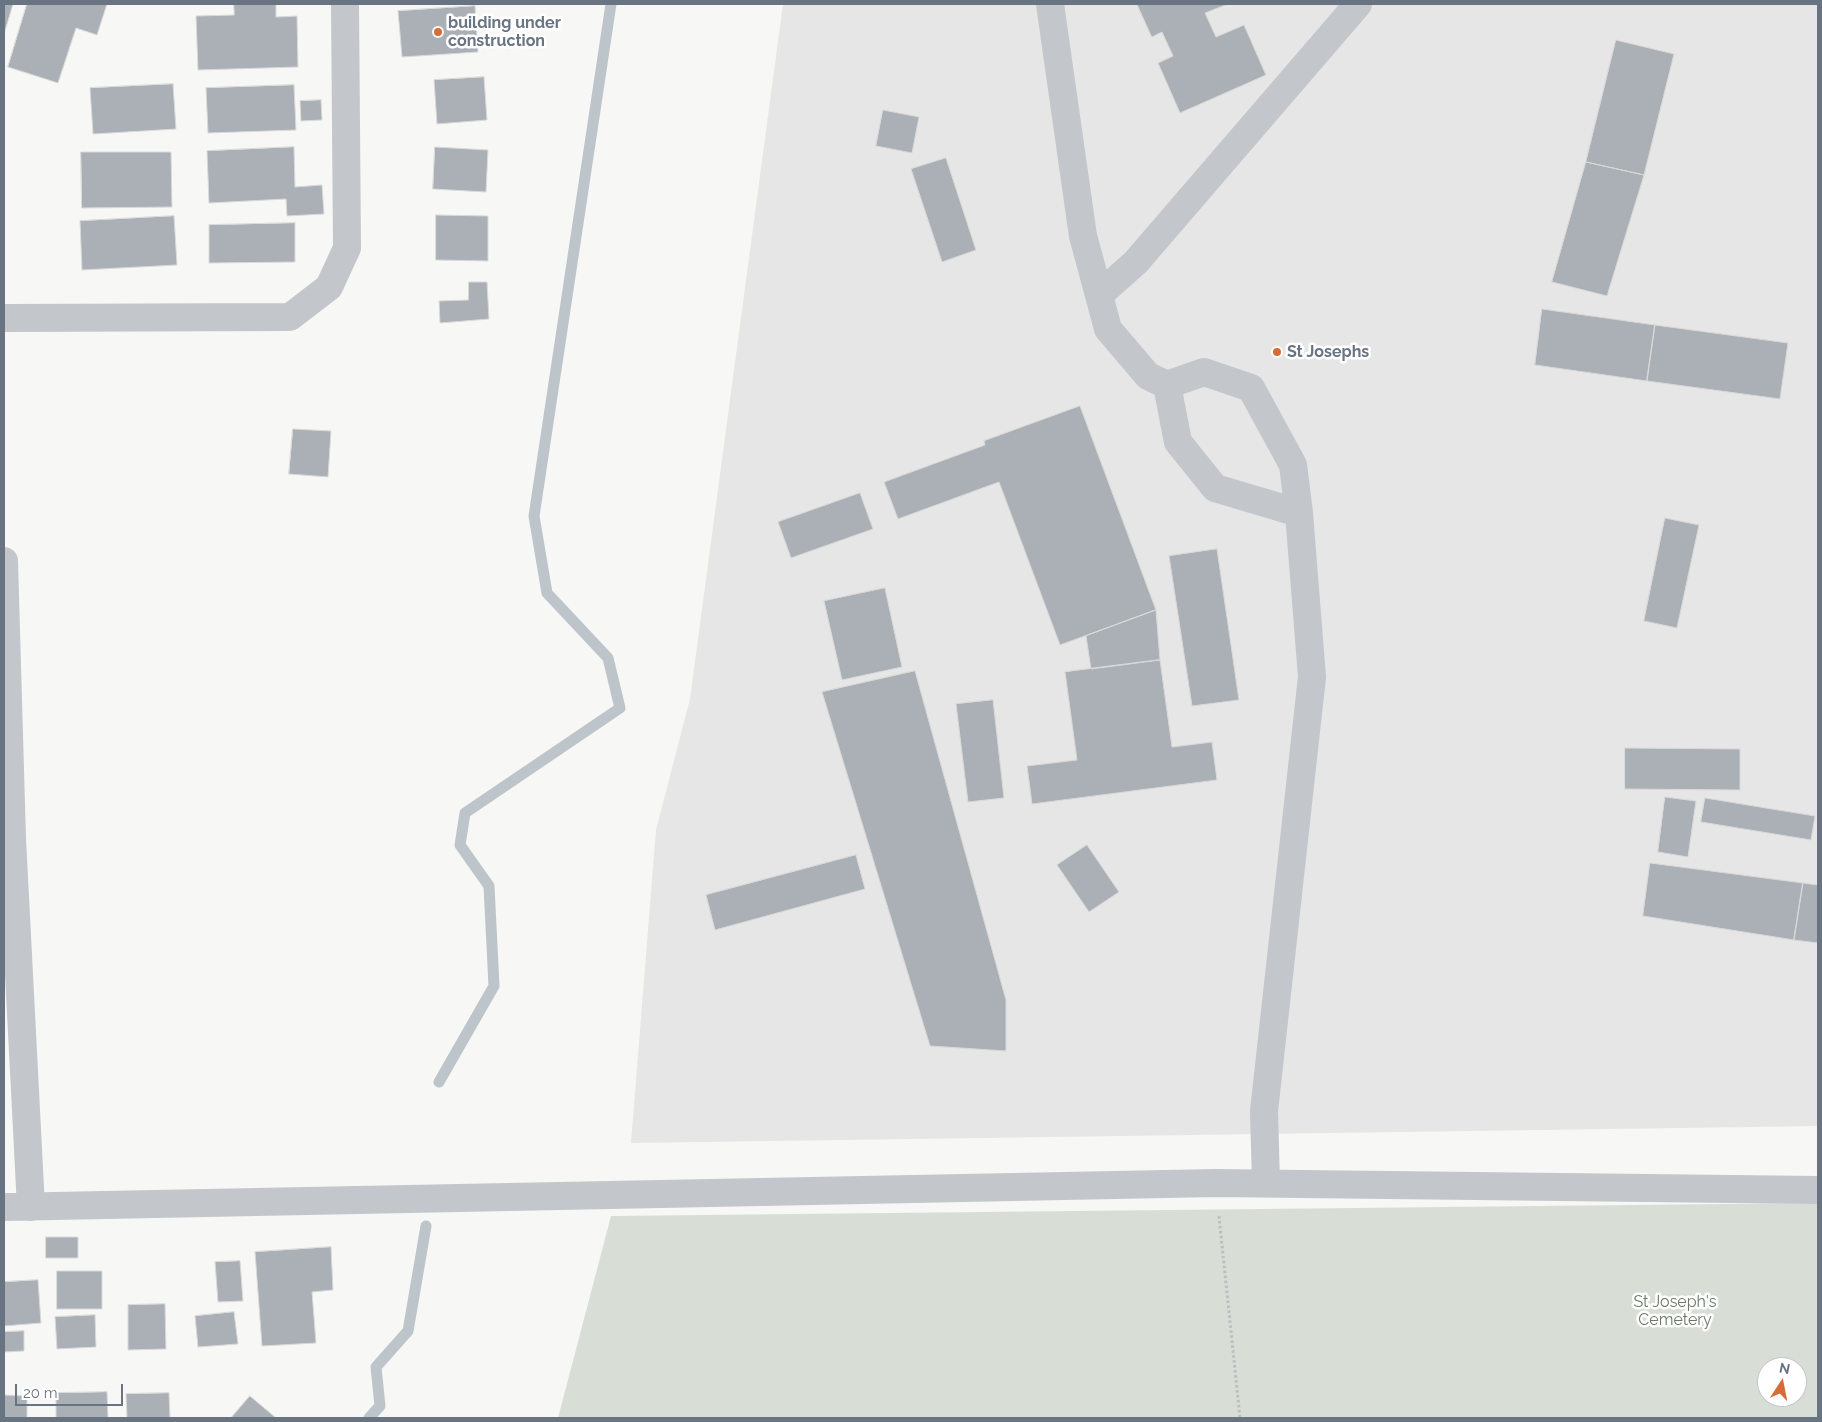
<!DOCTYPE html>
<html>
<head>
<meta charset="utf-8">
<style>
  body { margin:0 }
  #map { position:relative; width:1822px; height:1422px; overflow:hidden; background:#f7f7f5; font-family:Raleway,sans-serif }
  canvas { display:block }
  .frame { position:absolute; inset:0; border:5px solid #697483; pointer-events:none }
  .north { position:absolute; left:1757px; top:1357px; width:50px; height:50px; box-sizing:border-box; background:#fff; border:1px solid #c3c7cd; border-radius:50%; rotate:11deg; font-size:14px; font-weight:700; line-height:20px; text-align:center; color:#697483 }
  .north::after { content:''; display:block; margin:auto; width:18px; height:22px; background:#d66c36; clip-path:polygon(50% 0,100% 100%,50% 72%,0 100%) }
  .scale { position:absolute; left:15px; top:1384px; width:108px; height:22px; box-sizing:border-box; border:2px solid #697483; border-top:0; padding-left:6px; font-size:15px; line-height:18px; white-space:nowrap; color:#697483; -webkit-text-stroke:4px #fff; paint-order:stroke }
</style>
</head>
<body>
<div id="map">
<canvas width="1822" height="1422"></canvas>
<div class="frame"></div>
<div class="north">N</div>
<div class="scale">20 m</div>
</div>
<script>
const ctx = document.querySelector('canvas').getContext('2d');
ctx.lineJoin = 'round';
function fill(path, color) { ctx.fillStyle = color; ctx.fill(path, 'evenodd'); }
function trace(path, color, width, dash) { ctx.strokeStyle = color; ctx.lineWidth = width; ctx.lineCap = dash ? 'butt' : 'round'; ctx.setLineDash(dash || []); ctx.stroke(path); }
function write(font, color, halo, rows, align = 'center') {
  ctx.font = font + ' Raleway,sans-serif'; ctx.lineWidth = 5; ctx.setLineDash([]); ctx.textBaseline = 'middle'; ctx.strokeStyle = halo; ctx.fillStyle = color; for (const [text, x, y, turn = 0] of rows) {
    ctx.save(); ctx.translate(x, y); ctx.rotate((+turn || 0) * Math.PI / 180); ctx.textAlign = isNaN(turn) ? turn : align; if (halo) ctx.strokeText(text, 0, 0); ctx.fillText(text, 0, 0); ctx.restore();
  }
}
fill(new Path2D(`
  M783,4H1818V1126L631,1143L656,830L690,699Z`), '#e5e6e5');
fill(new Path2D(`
  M1818,1203V1418H558L611,1216ZM1767,1367H1797V1397H1767Z`), '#d8ded6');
trace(new Path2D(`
  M439,1082L494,986L489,886L460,845L465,813L620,708L608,658L547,593L534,516L611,4
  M369,1418L380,1406L376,1367L408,1331L426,1226`), '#bdc5cb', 11);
const building = new Path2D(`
  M4,4H13L4,34Z
  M27,4H107L97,35L76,28L58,83L8,67Z
  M234,4H276V17L297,16L298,67L198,70L196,16L234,15Z
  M1137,4H1228L1205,13L1216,37L1244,25L1266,75L1180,113L1158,63L1173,56L1162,32L1152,37Z
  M475,6L478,52L402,57L398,11Z
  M1616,40L1674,54L1644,175L1586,162Z
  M484,77L487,120L437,124L434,80Z
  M173,84L176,129L93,134L90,88Z
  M294,85L296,130L208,133L206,88Z
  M321,100L322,120L301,121L300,101Z
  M883,110L919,117L912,153L876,146Z
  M294,147L295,187L322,185L324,214L287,216L286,199L209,203L207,151Z
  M435,147L488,150L486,192L433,189Z
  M81,152H171L172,207L82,208Z
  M946,158L976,250L942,262L911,169Z
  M1586,162L1644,175L1607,296L1552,282Z
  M436,215L488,216V261L436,260Z
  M174,216L177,265L82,270L80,221Z
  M295,223V262L209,263V225Z
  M469,282H487L489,319L440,323L439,301L468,300Z
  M1542,309L1655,325L1647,381L1535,365Z
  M1655,325L1788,343L1780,399L1647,381Z
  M1080,406L1156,610L1060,645L999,482L898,519L884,482L985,445L984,441Z
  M293,429L331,431L328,477L289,474Z
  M860,493L873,529L791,558L778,522Z
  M1665,518L1699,525L1677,628L1644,621Z
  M1217,549L1239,700L1192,706L1169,556Z
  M885,588L902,667L842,680L824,601Z
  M1156,610L1160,660L1091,669L1086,636Z
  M1160,660L1172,747L1212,742L1217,780L1032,804L1027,766L1077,760L1065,672Z
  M915,671L1006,1000V1051L930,1046L822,692Z
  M993,700L1004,798L968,802L956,704Z
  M1625,748L1740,749V790L1625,789Z
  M1665,797L1696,801L1688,857L1658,852Z
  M1705,798L1815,816L1811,840L1701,822Z
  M1087,845L1119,892L1089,912L1057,865Z
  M856,855L865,889L715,930L706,895Z
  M1650,863L1803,883L1794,940L1643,916Z
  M1803,883L1818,885V943L1794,940Z
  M46,1237H78V1258H46Z
  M331,1247L333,1290L312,1292L316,1343L262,1346L255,1252Z
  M240,1261L243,1301L218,1302L215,1262Z
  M57,1271H102V1309H57Z
  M38,1280L41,1323L4,1326V1282Z
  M165,1304L166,1349L128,1350V1305Z
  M234,1312L238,1344L198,1347L195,1316Z
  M95,1315L96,1347L57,1349L55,1317Z
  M24,1331V1351L4,1352V1332Z
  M107,1392L108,1418H56V1393Z
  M169,1393L170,1418H127L126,1394Z
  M4,1395L27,1396V1418H4Z
  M250,1396L276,1418H231Z`);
fill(building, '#abb0b7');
trace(building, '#d9d9d7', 1);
trace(new Path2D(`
  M1219,1216L1240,1418`), '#bbbdc0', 3, [2.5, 2.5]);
trace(new Path2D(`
  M1050,4L1083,236L1099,295
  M4,318L290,317L329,287L347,248L345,4
  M1167,385L1148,376L1108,329L1099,295L1136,262L1358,4
  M4,561L12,839L31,1207
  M1266,1183L1264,1111L1312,677L1299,513L1293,465L1251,388L1204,372L1167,385L1178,442L1215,488L1299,513
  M4,1207L1216,1183L1818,1190`), '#c3c6ca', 28);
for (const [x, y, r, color] of [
  [438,32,5,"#d66c36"],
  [1277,352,5,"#d66c36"]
]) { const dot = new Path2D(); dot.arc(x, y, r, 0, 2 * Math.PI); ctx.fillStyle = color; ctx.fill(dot); trace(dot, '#fff', 2); }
write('bold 16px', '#697483', '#fff', [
  ["building under",448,23],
  ["construction",448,41],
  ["St Josephs",1287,352]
], 'left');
write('16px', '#697b67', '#fff', [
  ["St Joseph's",1675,1302],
  ["Cemetery",1675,1320]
]);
</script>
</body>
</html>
